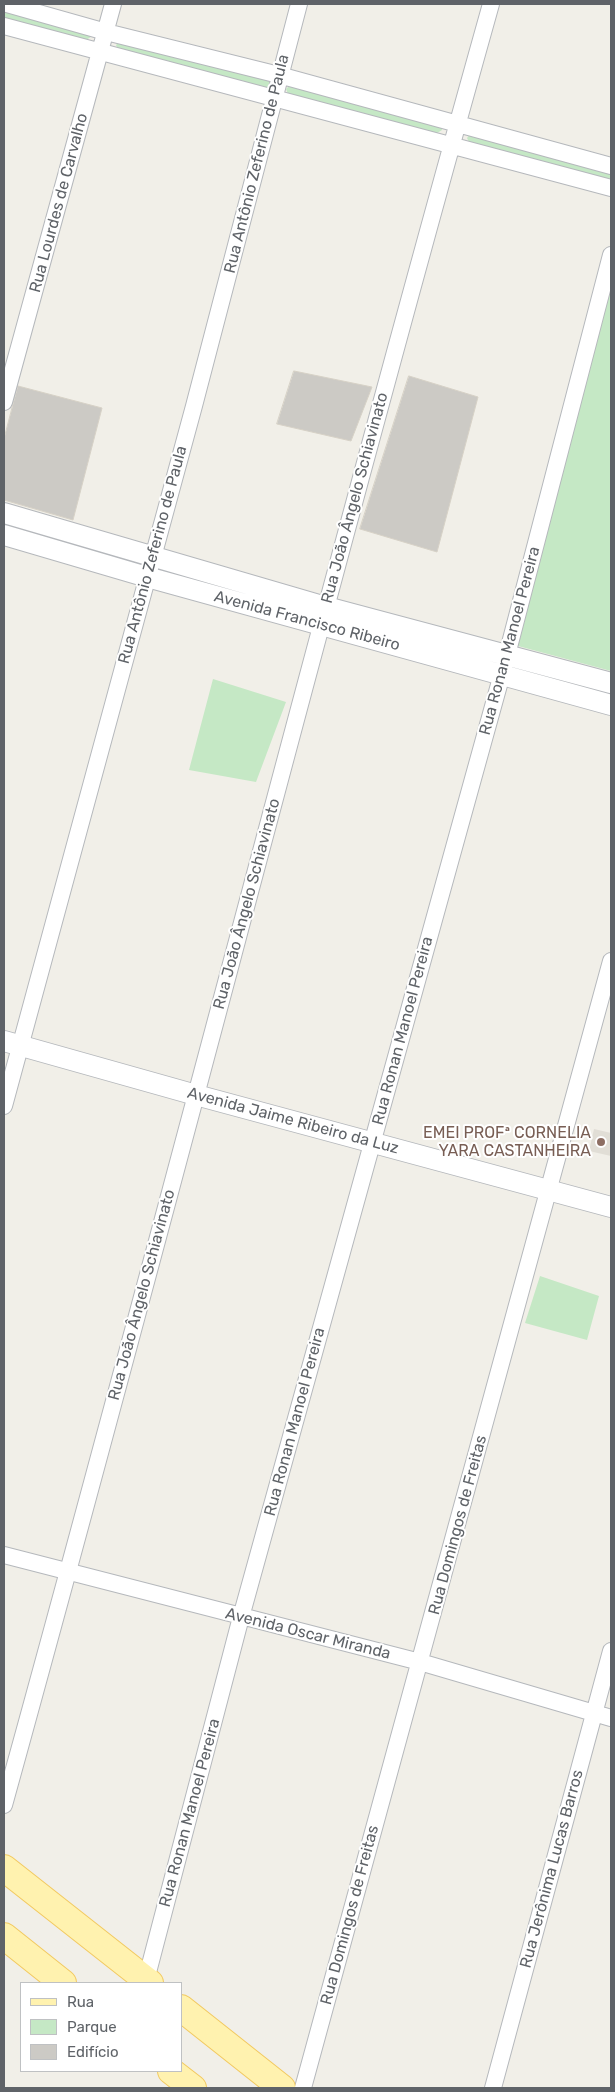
<!DOCTYPE html>
<html>
<head>
<meta charset="utf-8">
<style>
  body { margin:0 }
  #map { position:relative; width:615px; height:2092px; overflow:hidden; background:#f1efe8; font-family:Rubik,sans-serif }
  canvas { display:block }
  .frame { position:absolute; inset:0; border:5px solid #5f6368; pointer-events:none }
  .legend { position:absolute; left:20px; top:1982px; width:162px; height:90px; box-sizing:border-box; background:#fff; border:1px solid #bfc1c3; margin:0; padding:6px 9px; list-style:none; font-size:15px; color:#5f6368 }
  .legend li { display:flex; align-items:center; gap:10px; height:25px }
  .legend b { width:25px; border:1px solid #bfc1c3 }
</style>
</head>
<body>
<div id="map">
<canvas width="615" height="2092"></canvas>
<div class="frame"></div>
<ul class="legend">
<li><b style="height:6px;background:#fff2af"></b>Rua</li>
<li><b style="height:14px;background:#c5e8c5"></b>Parque</li>
<li><b style="height:14px;background:#cccac5"></b>Edifício</li>
</ul>
</div>
<script>
const ctx = document.querySelector('canvas').getContext('2d');
ctx.lineJoin = 'round';
function fill(path, color) { ctx.fillStyle = color; ctx.fill(path, 'evenodd'); }
function trace(path, color, width, dash) { ctx.strokeStyle = color; ctx.lineWidth = width; ctx.lineCap = dash ? 'butt' : 'round'; ctx.setLineDash(dash || []); ctx.stroke(path); }
function write(font, color, halo, rows, align = 'center') {
  ctx.font = font + ' Rubik,sans-serif'; ctx.lineWidth = 4; ctx.setLineDash([]); ctx.textBaseline = 'middle'; ctx.strokeStyle = halo; ctx.fillStyle = color; for (const [text, x, y, turn = 0] of rows) {
    ctx.save(); ctx.translate(x, y); ctx.rotate((+turn || 0) * Math.PI / 180); ctx.textAlign = isNaN(turn) ? turn : align; if (halo) ctx.strokeText(text, 0, 0); ctx.fillText(text, 0, 0); ctx.restore();
  }
}
fill(new Path2D(`
  M594,1129L611,1133V1156L589,1151Z`), '#e1ded6');
fill(new Path2D(`
  M4,5L92,36L85,41L4,20Z
  M120,41L271,80L269,89L118,50L116,45Z
  M290,85L441,124L442,130L434,135L288,94L286,89Z
  M471,133L611,167V182L469,142L467,138Z
  M611,286V671L518,646Z
  M213,679L286,702L256,782L189,770Z
  M540,1276L599,1296L587,1340L525,1323Z`), '#c5e8c5');
const building = new Path2D(`
  M294,371L372,387L351,441L277,424Z
  M409,376L478,397L437,552L360,529Z
  M18,386L102,408L73,520L4,500V439Z`);
fill(building, '#cccac5');
trace(building, '#d6d1c6', 1);
const minor = new Path2D(`
  M7,4L106,32L279,75L611,166
  M4,26L611,188
  M4,402L113,4
  M4,1106L194,406L299,4
  M4,1555L420,1662L611,1718
  M4,1805C170,1206 323,603 491,4
  M146,1980L241,1617L502,674L611,255
  M303,2088L611,961
  M493,2088L611,1651`);
const tertiary = new Path2D(`
  M4,513L326,607L611,683
  M4,535L147,577L611,705
  M4,1041L196,1095L611,1207`);
const primary = new Path2D(`
  M4,1868L150,1983
  M4,1936L63,1983
  M181,2008L282,2088
  M171,2071L193,2088`);
trace(minor, '#b5b8bc', 18);
trace(tertiary, '#b5b8bc', 22);
trace(primary, '#f2c960', 28);
trace(minor, '#fff', 16);
trace(tertiary, '#fff', 20);
trace(primary, '#fff2af', 26);
for (const [x, y, r, color] of [
  [601,1142,5,"#8d6e63"]
]) { const dot = new Path2D(); dot.arc(x, y, r, 0, 2 * Math.PI); ctx.fillStyle = color; ctx.fill(dot); trace(dot, '#fff', 2); }
write('16px', '#5f6368', '#fff', [
  ["Rua Antônio Zeferino de Paula",257,164,-76],
  ["Rua Lourdes de Carvalho",59,203,-75],
  ["Rua João Ângelo Schiavinato",355,498,-75],
  ["Rua Antônio Zeferino de Paula",153,555,-75],
  ["Avenida Francisco Ribeiro",307,621,15],
  ["Rua Ronan Manoel Pereira",510,641,-75],
  ["Rua João Ângelo Schiavinato",247,904,-75],
  ["Rua Ronan Manoel Pereira",403,1031,-75],
  ["Avenida Jaime Ribeiro da Luz",293,1121,15],
  ["Rua João Ângelo Schiavinato",142,1295,-75],
  ["Rua Ronan Manoel Pereira",295,1422,-75],
  ["Rua Domingos de Freitas",458,1525,-75],
  ["Avenida Oscar Miranda",308,1634,14],
  ["Rua Ronan Manoel Pereira",190,1813,-75],
  ["Rua Jerônima Lucas Barros",552,1869,-75],
  ["Rua Domingos de Freitas",350,1915,-75]
]);
write('16px', '#785e54', '#fff', [
  ["EMEI PROFª CORNELIA",591,1133],
  ["YARA CASTANHEIRA",591,1151]
], 'right');
</script>
</body>
</html>
